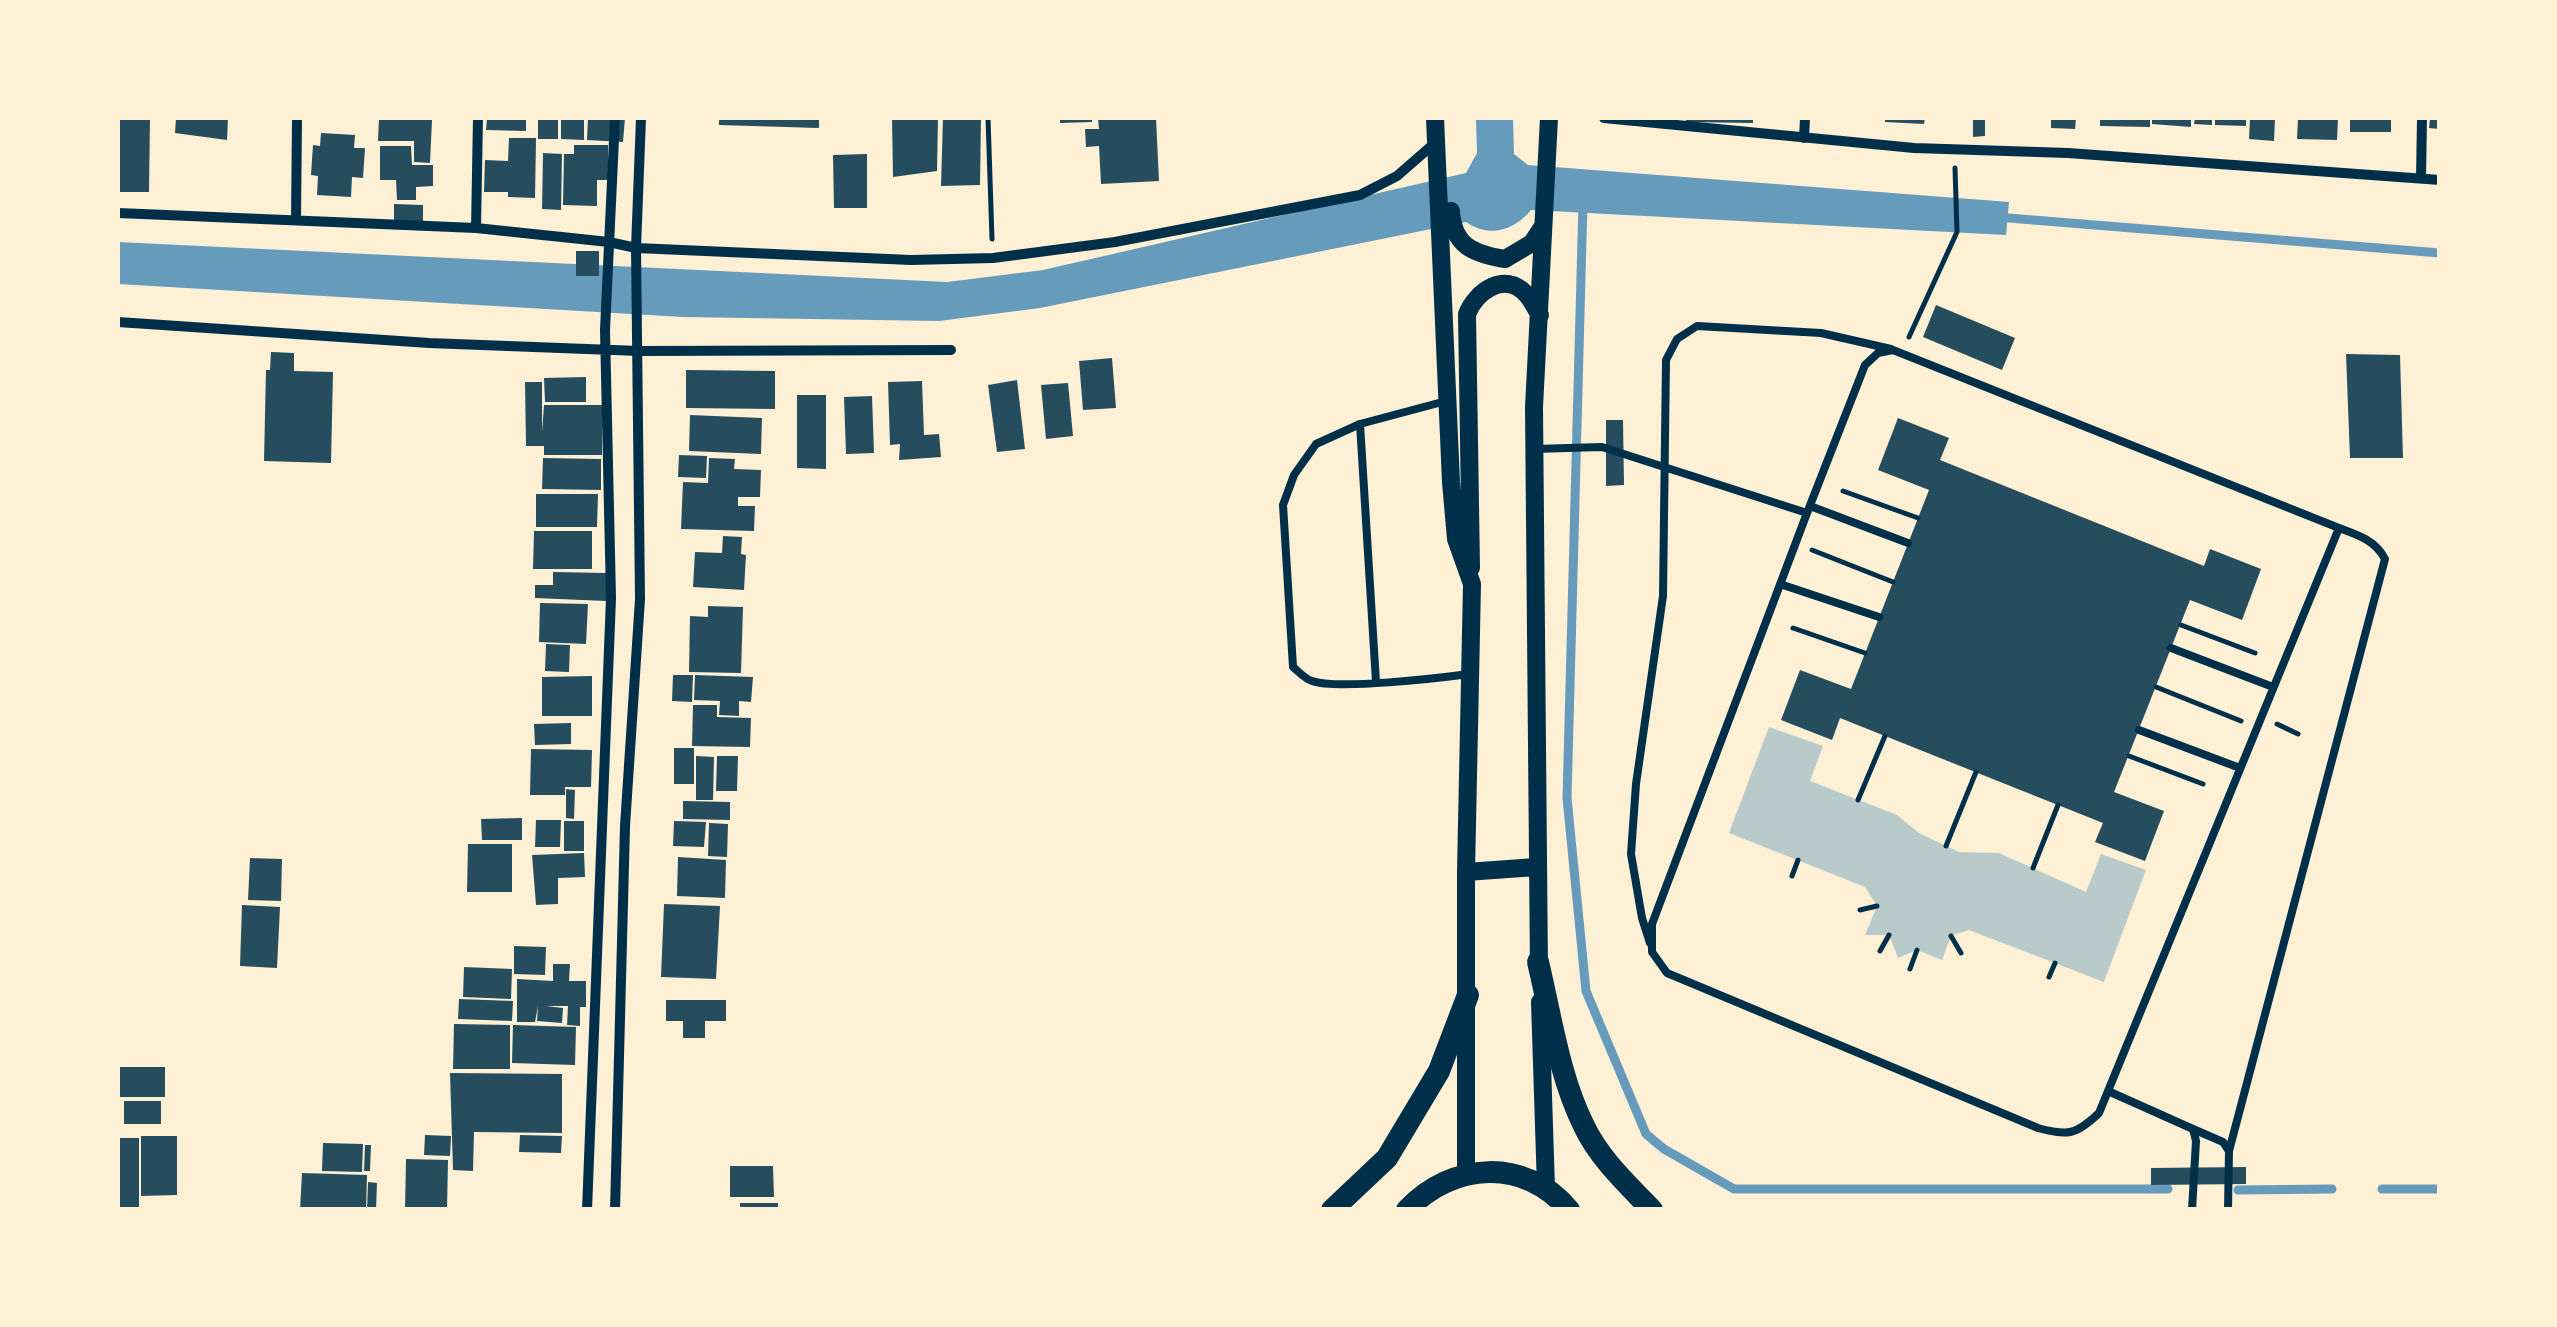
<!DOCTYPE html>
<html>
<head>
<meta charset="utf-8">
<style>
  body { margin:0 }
  #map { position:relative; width:2557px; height:1327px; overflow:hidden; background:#fdf0d5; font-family:"DejaVu Sans",sans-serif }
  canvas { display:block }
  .frame { position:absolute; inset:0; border:120px solid #fdf0d5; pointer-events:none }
</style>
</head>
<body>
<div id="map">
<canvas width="2557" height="1327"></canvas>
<div class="frame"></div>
</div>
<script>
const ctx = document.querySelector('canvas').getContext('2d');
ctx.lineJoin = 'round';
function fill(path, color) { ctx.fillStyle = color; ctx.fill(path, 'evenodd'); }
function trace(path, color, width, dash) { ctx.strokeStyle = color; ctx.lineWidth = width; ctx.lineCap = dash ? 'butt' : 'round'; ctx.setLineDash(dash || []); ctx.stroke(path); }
fill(new Path2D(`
  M1769,727L1823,746L1810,781L1897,815L1919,833L1959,852L1999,853L2086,892L2101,854L2146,870L2104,982L1969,930L1951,936L1942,960L1917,950L1898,958L1889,935H1865L1877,906L1865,887L1729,833Z`), '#b9caca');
fill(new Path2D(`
  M1476,118H1513L1514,154L1528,165L2009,202L2006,235L1531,210C1514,231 1489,238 1466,222L1040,308L939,321L683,317L118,284V242L947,282L1043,270L1466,173L1477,153Z`), '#669bbc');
trace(new Path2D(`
  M1583,202L1567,798L1586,991L1646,1134L1664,1149L1734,1189H2168
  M1996,217L2440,253
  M2382,1189H2440
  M2238,1190L2332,1189`), '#669bbc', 9);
fill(new Path2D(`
  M118,118H150L149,192H118Z
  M176,118H228L227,140L175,133Z
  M487,118H526V131L486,130Z
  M561,118H584V140L561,139Z
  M588,118H625L623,142L587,140Z
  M719,118H819V128L719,125Z
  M892,118H938L937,171L893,177Z
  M943,118H981L980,185L941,186Z
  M1060,118H1092V122L1060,123Z
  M1098,118H1156L1159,181L1101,184L1099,146L1086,147L1085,129H1099Z
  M1686,118H1753V123L1686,122Z
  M1885,118H1925L1924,124L1885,122Z
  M1973,118H1985V136L1973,137Z
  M2051,118H2076L2075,129L2051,128Z
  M2100,118H2150V127L2100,126Z
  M2152,118H2191V127L2152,124Z
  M2195,118H2212V125L2194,124Z
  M2215,118H2246V126L2215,125Z
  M2250,118H2275L2274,141L2249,139Z
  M2298,118H2338L2337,140L2297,139Z
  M2350,118H2391V132H2350Z
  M2430,118H2440V129L2429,128Z
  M379,119L432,120L430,163L414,162V141H378Z
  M538,119H558V139H538Z
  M321,133L355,135L354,148H365L363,178L352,177L351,197L317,195L318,176L311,175L313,145L320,146Z
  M509,138H536L535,198L508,197V192H484L485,160L508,161Z
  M574,145H608V180H597V206L563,205L564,154H574Z
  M380,146H411L412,165H433V186L416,187V200H397L396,180H380Z
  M543,153L562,154L561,210L542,209Z
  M867,154V208H834L833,155Z
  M394,204L423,205V224L394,223Z
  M576,251H599V276H576Z
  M1936,305L2015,338L2002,370L1923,337Z
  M271,352L294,353V371L333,372L331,463L264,461L266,370H270Z
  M2346,354L2400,355L2403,458H2350Z
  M1112,358L1116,408L1083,410L1079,361Z
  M686,370L775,371V409L686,408Z
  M586,377V402H545L544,378Z
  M1017,380L1025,449L997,452L988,385Z
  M922,381L924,435L939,434L941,457L899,460L900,444L890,445L888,382Z
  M525,382H542V432L544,405H602V455H544V446H526Z
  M1068,383L1073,436L1046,439L1041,385Z
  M797,395H826V469L797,468Z
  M872,396L874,453L846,454L844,397Z
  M690,415L762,418L761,454L689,451Z
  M1898,418L1949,438L1940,460L2204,566L2210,549L2261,569L2242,620L2190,600L2114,792L2164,811L2145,861L2095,842L2103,823L1840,718L1832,740L1781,720L1800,670L1851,689L1893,582L1929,490L1878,470Z
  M1606,420H1623L1624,485L1606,486Z
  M679,455L707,456L706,478L678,477Z
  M543,458L601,459V490L542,489Z
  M709,458L735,459L734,469L761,470L760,497H738V506H755L754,531L681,529L683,482L708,483Z
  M536,494H598L597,527H536Z
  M534,531H592V569H533Z
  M723,536L742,537L741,554L746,555L744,590L693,587L695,552L722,553Z
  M553,572L606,573V601L535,598V585H553Z
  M540,603L588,604L586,644L539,642Z
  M708,606L743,607L741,673L689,672L690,616L708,617Z
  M546,644L570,645L569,672L545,671Z
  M673,675H693L692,702L672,701Z
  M695,675L753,677L751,702L739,701V716L719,715L720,701L694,700Z
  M592,676V716H542V677Z
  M693,705H717V717L751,718L750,747L692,746Z
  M571,723V744L535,745L534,724Z
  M674,748H694V784H674Z
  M531,749L592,750L591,787H565V795H530Z
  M696,756L714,757L713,800H696Z
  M717,756H738L737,791H716Z
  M566,789L575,790L574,819L566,818Z
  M683,801L730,802V820L683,819Z
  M522,818V840H482L481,819Z
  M536,820H561L560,847H535Z
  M564,821H584V851H564Z
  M674,821L706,822L704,847L673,846Z
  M709,823L728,824L727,857L708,856Z
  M468,844H512V892H467Z
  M584,853L585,877L558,878V904L536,905L532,855Z
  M678,857L726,860L725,898L677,896Z
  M250,858L282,859L281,901L248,900Z
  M664,904L720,906L716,979L661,977Z
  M242,905L280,907L277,968L240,966Z
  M514,946L546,947L545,975L514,974Z
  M553,964H570L569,981H586V1007H580V1026L567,1025L568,1006H546L563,1008L562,1023L537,1021L538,1006L535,1022H517V979L553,981Z
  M464,967L512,969L511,999L463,997Z
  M459,999L513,1001L512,1021L458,1019Z
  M666,1000H726V1021H705V1038H683V1021H666Z
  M454,1024L510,1025V1069H453Z
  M513,1025L576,1027L575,1065L512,1063Z
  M118,1067H165V1097H118Z
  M450,1073L562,1074V1133L474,1132L473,1171L453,1170Z
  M124,1101H161V1124H124Z
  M425,1135L451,1136L450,1156L424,1155Z
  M520,1135L562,1136L561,1153L519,1152Z
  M141,1136H177V1195L141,1196Z
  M118,1138H139V1209H118Z
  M323,1143L363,1144L362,1172L322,1171Z
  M365,1145H371L370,1171H364Z
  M406,1159L448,1160L447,1210H405Z
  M730,1166H773L774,1197H730Z
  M2246,1167V1184L2151,1185V1168Z
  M302,1173L367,1175L366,1210H300Z
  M368,1182L377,1183L376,1210H367Z
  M740,1203H778V1210H740Z`), '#264d5e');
trace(new Path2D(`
  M988,118L992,239
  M1909,337L1957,232L1955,168
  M1843,491L1918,518
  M1812,550L1893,582
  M2181,625L2255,653
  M1793,628L1865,653
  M2156,687L2241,721
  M2277,724L2298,734
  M2129,756L2203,784
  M1858,800L1885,736
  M1946,846L1976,772
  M2033,868L2058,805
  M1792,876L1798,860
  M1860,910L1877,906
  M1951,936L1961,953
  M1880,951L1889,935
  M1910,969L1917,950
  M2049,977L2055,963`), '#003049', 5);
trace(new Path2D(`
  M1446,401L1360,424L1316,444L1294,475L1283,505L1293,667C1298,671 1305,679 1312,681C1337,690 1439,678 1469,674
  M1360,424L1376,682
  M1534,449L1602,447L1807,513L1865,365L1878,353L1893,350L2339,528L2099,1113C2076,1135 2068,1136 2038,1128L1667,973L1652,952V924L1807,513
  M1810,506L1908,543
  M1780,584L1879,617
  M2171,648L2273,687
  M2139,730L2240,768
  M1650,943L1642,918L1631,854L1636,784L1663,596L1666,360L1677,339L1697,326L1821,333L1891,349
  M2108,1091L2193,1129L2196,1141L2192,1210
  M2193,1129L2223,1142L2229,1151L2228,1210
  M2229,1151L2385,559C2375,540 2358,535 2339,528`), '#003049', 8);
trace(new Path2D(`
  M1604,118L1914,148L2068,153L2440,180
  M1804,138L1805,118
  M2421,178L2422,118
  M118,213L476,228L609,242L636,248L911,260L993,258L1115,242L1360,195L1397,176L1436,142
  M296,220L297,118
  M476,228L478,118
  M118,322L429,343L639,351L951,350
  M587,1210L611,598L605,330L615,118
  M615,1210L625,826L640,599L636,248L641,118`), '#003049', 10);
trace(new Path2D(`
  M1435,118L1451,482L1456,539L1472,584L1466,872V1173
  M1451,211C1453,246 1474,254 1505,259L1532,243L1543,226
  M1471,568L1467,314C1476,291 1505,271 1526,294C1531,299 1535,308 1540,315
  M1466,872L1536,867
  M1539,971L1534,407L1549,118
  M1540,1002L1546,1188`), '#003049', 18);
trace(new Path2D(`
  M1538,962C1551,1016 1559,1076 1584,1126C1599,1158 1627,1184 1652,1210
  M1332,1210L1387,1158L1439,1071L1468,995
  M1407,1210C1452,1162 1525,1157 1569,1210`), '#003049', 22);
</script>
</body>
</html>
